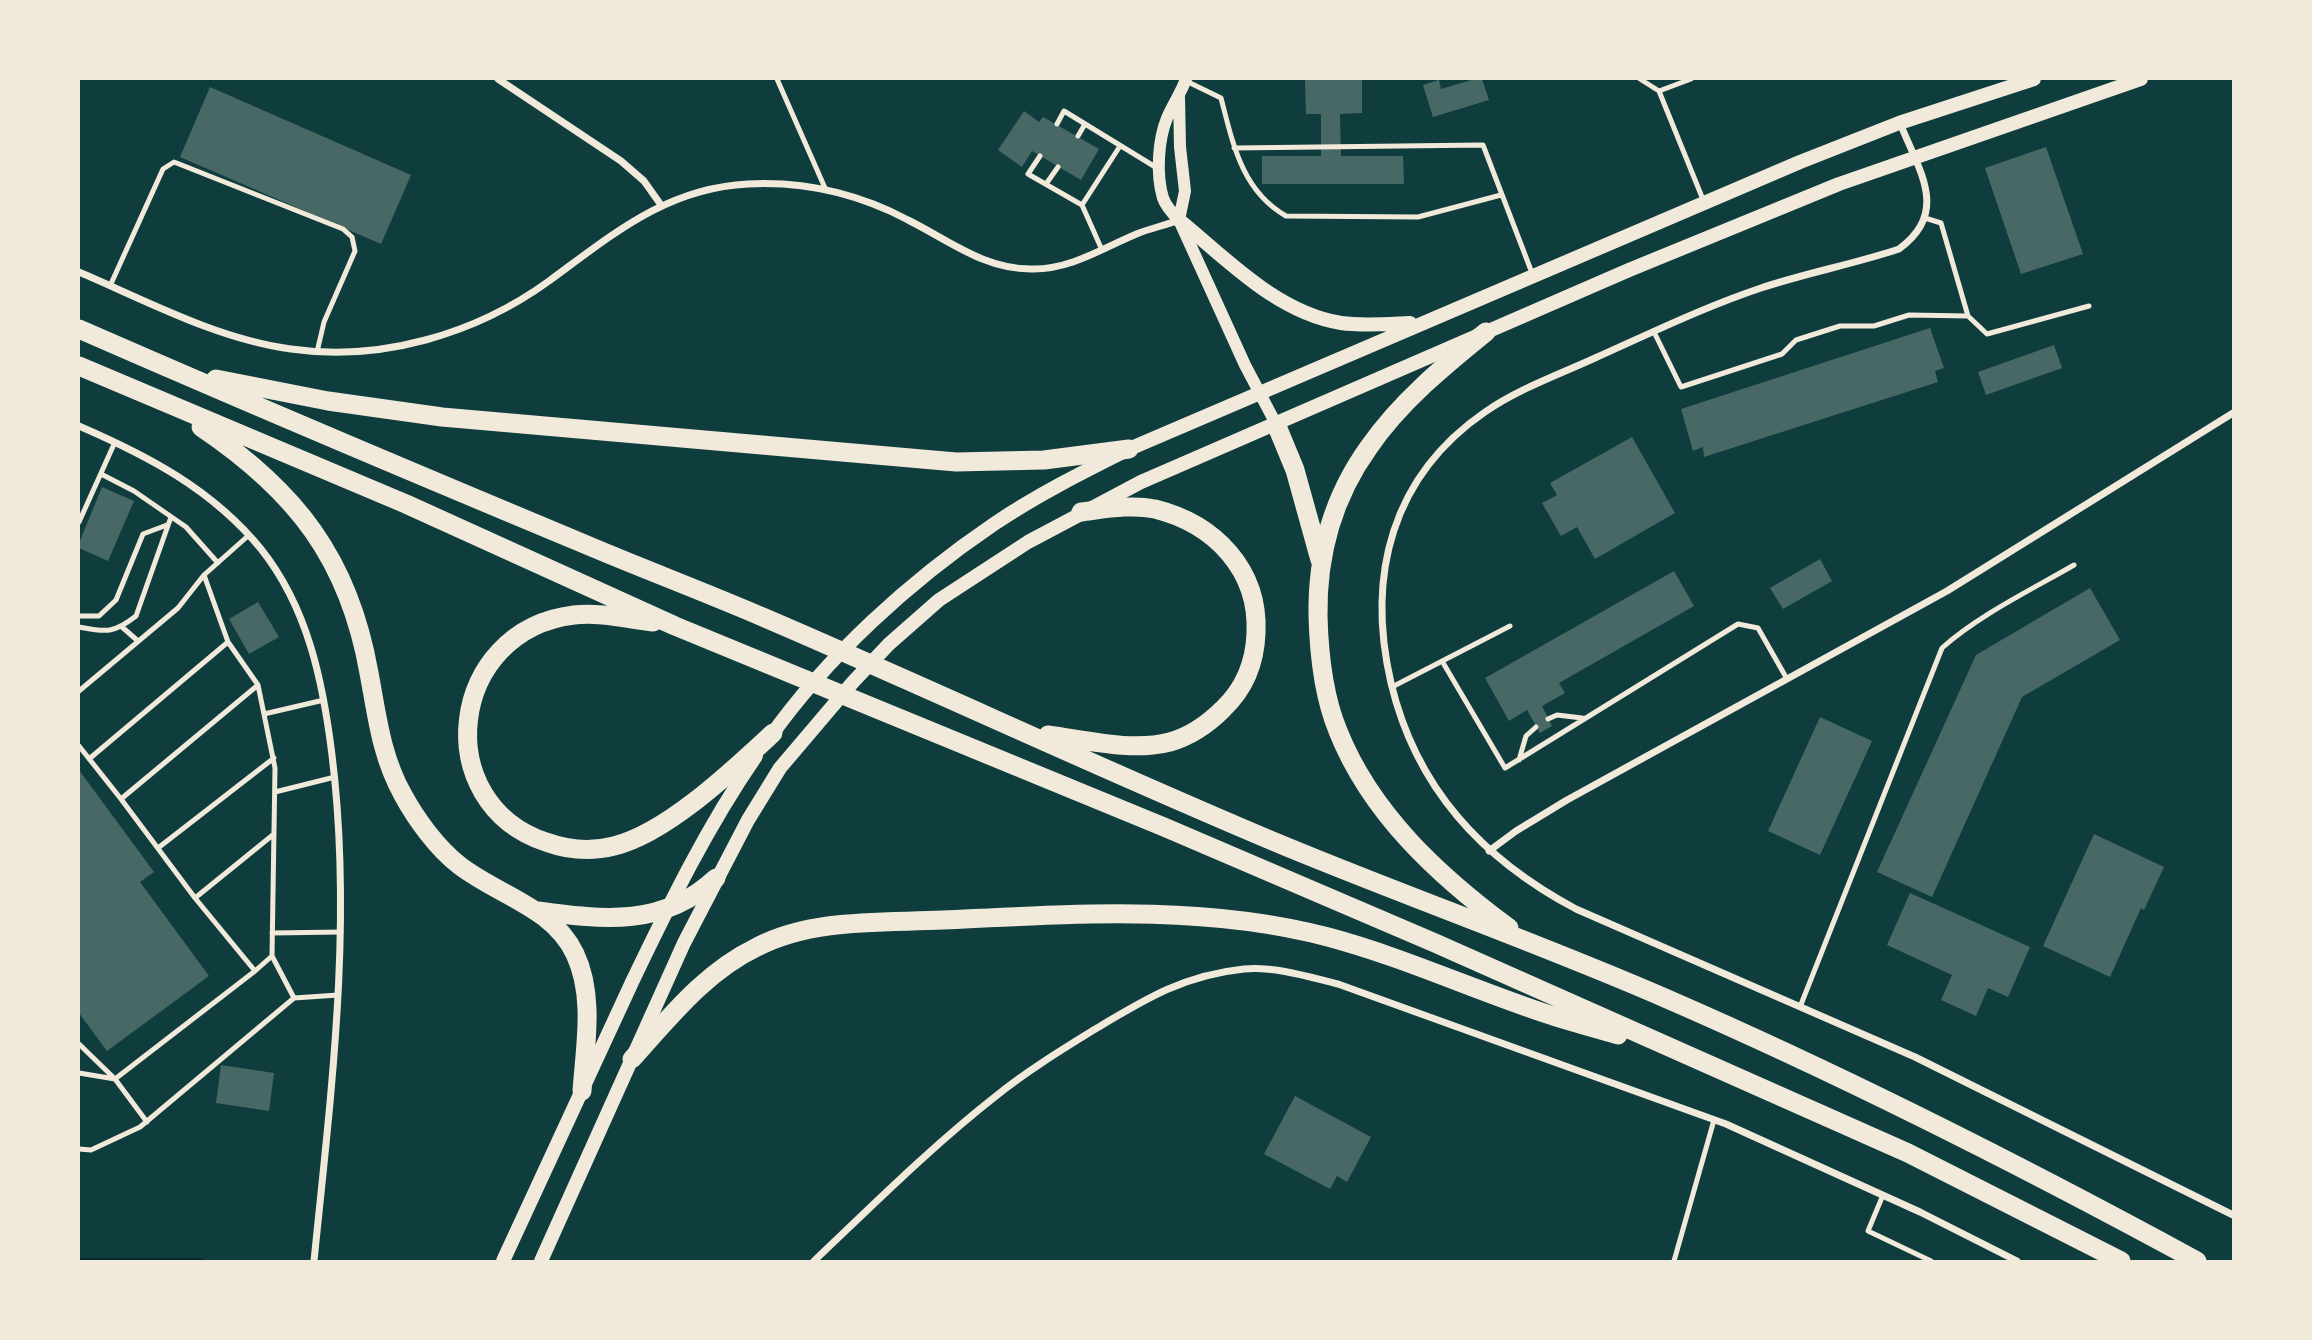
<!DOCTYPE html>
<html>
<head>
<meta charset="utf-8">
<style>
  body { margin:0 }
  #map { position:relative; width:2312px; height:1340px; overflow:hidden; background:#0f3d3e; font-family:Raleway,sans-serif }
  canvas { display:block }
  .frame { position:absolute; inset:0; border:80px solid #f1e9da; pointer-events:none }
</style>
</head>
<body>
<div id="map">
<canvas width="2312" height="1340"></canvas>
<div class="frame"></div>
</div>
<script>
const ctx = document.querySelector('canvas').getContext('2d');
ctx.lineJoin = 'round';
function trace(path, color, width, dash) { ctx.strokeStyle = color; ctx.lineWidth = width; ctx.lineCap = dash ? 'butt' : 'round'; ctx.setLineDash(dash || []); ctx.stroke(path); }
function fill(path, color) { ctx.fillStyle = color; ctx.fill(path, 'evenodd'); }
trace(new Path2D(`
  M79,1261H200`), '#0a2a2b', 6);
fill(new Path2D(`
  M1362,79V113L1340,114L1341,156H1403L1404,184H1262V156H1321V114H1306L1305,80Z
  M1475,79H1482L1489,100L1433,117L1423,85L1439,80L1441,89Z
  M210,87L411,175L381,244L180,157Z
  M1024,111L1039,122L1043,117L1099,149L1081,180L1032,151L1022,167L998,150Z
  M2046,147L2083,254L2021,274L1985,168Z
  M1930,328L1944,368L1935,371L1938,382L1704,457L1703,447L1693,451L1681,409Z
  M2054,345L2062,368L1986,395L1978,372Z
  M1632,437L1675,513L1595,559L1577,527L1561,536L1542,503L1557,495L1550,483Z
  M102,487L134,501L108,561L79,548V543Z
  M1820,559L1832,581L1783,609L1770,588Z
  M1674,571L1694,606L1559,683L1565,693L1542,706L1552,726L1540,733L1527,710L1509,721L1485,678Z
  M2090,588L2120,640L2022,697L1932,897L1877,872L1976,655Z
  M258,602L279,637L249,654L229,619Z
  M1820,717L1872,741L1820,855L1768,831Z
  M79,770L154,872L140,882L209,976L107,1051L79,1013Z
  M2094,834L2164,867L2144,910L2141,908L2110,977L2043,946Z
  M1910,893L2030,947L2008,997L1988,988L1976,1016L1941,1000L1952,975L1887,945Z
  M221,1065L274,1073L269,1111L216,1103Z
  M1295,1096L1371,1137L1347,1182L1337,1176L1330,1189L1264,1154Z`), '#486865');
trace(new Path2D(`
  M777,79L825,188
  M1640,79L1659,91L1704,202
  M1184,80L1221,98C1233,144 1242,191 1286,216L1418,217L1501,195
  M1659,91L1691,79
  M1057,124L1064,111L1157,168
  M1078,136L1085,124
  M1234,148L1483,145L1532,273
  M1040,156L1028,174L1082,205L1102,250
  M1046,184L1058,167
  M1082,205L1120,146
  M110,286L163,169L174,162L343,229L352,237L355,251L324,322L317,352
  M1968,316L1987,334L2089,306
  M1654,332L1681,387L1782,354L1796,340L1840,326H1874L1909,315L1968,316L1941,223L1925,218
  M101,474L134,491L186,527L218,563
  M79,522L115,442
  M79,616H99L116,600L143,534L167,525
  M79,627C106,632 113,634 136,616L171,517
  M122,627L138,641
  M228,642L258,685
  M1442,661L1505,768L1738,624L1758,628L1787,679
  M1392,687L1510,626
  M79,691L178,608L204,575L249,535
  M264,714L324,700
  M1548,719L1557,715L1582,718
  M79,746L121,799
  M89,759L228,642L204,575
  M1519,760L1526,736L1536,727
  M275,792L335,777
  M158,848L274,758
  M195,898L274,834
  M272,933L341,932
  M272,956L294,998
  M1800,1007L1942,648C1979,615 2031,590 2074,565
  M79,1044L115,1079L147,1122
  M79,1073L115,1079L255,971L272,956L275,768L258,685L121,799L195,898L255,971
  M79,1149L91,1150L140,1127L294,998L338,995
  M1883,1195L1868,1231L1931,1261
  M1674,1261L1714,1120`), '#f1e9da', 5);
trace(new Path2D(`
  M498,79L621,161L644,181L661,205
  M1900,123C1919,171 1950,212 1899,249C1854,264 1806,273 1761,288C1704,307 1649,334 1595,358C1558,375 1518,389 1485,412C1392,476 1366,575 1391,683C1416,788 1482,859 1576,909L1915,1057L2233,1215
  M79,272C147,301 217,339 291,349C381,362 476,334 549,281C612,235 666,188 748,184C806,181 857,193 908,220C950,241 985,270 1033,269C1073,269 1104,247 1139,233C1152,228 1166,225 1179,220
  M79,426C148,456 212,489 261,549C308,608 323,682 332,755C353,924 331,1093 314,1261
  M1489,851L1516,831L1567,800L1947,591L2233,413
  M814,1261C873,1205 931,1147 996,1096C1027,1071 1063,1049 1097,1028C1147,998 1185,975 1244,969C1275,966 1309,977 1338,984L1726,1124L1920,1212L2017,1261`), '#f1e9da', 7);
trace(new Path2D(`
  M1186,79C1181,93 1173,104 1167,118C1158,140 1156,175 1163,198C1166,207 1173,214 1179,220L1245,365L1276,424
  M1179,220L1185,191L1180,147L1179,97`), '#f1e9da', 12);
trace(new Path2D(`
  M1179,220C1227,259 1277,313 1341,323C1363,326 1387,324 1410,323
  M768,740C827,656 910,581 994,524C1037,495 1083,472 1129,449L1800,162L1899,123L2034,79
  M503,1261C547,1168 589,1074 633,980C670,903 707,827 756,756
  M541,1261L684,943L748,820L780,768L853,682L889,644L939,600L1028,542L1141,482L1629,270L1839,184L2141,79`), '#f1e9da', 14);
trace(new Path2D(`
  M79,329C246,402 414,473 582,543C643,569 705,592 765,618C940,693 1112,774 1287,847C1413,899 1541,944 1665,998C1847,1077 2024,1167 2197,1261
  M1486,332C1444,366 1400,402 1369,447C1333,497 1317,555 1318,616C1319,654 1323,695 1338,731C1371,814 1439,876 1509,928
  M79,366L406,504L675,626L1164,827L1435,943L1908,1153L2121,1261
  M216,379L328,401L442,417L956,462L1044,460L1129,449
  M1276,424L1295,470L1320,560
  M201,427C296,491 349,559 369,673C377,715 381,756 403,795C416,819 437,848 459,865C497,895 553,907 575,954C595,996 585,1047 582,1091
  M653,622C628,619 599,612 574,615C448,630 428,803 546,842C568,850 591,852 614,846C667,833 733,770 773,733
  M1048,735C1086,740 1132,752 1170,742C1191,736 1208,724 1223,709C1245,688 1255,663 1256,633C1259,570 1215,524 1155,509C1131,504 1105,509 1081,512
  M538,911C604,920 664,927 716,878
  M632,1059C670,1017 705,972 757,947C813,918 882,923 943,920C1071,914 1203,904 1328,937C1403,957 1474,990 1547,1014C1571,1022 1595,1028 1618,1035`), '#f1e9da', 19);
</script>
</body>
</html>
